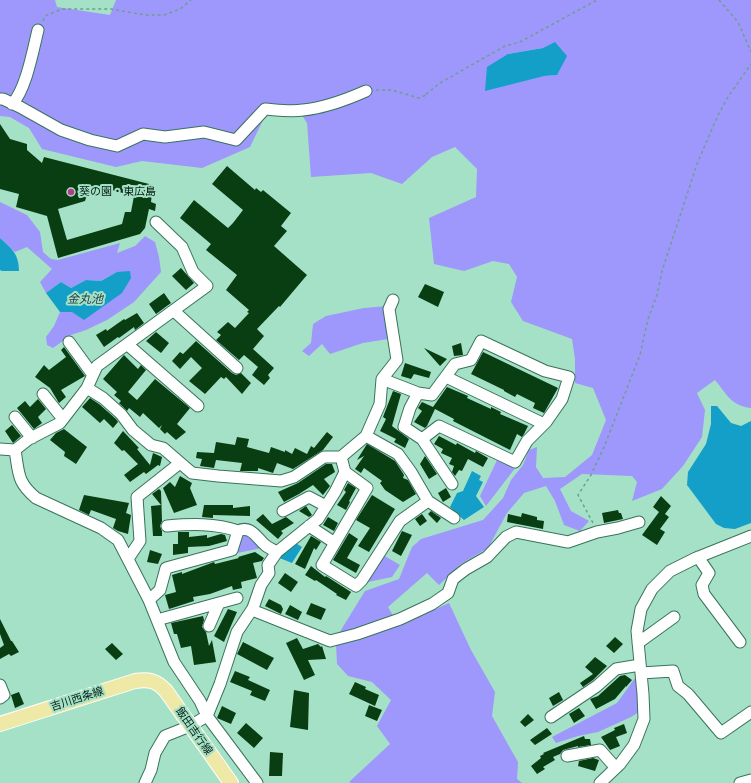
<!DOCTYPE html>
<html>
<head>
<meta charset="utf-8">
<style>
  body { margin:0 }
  canvas { display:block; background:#a5e1c6 }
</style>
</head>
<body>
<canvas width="751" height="783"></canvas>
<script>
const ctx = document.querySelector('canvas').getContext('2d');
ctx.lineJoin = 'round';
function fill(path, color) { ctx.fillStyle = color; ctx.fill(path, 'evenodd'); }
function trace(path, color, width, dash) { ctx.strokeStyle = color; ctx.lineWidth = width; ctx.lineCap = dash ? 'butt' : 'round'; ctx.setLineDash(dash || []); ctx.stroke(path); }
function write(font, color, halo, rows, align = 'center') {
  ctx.font = font + ' "Playfair Display","Noto Sans JP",serif'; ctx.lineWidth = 4; ctx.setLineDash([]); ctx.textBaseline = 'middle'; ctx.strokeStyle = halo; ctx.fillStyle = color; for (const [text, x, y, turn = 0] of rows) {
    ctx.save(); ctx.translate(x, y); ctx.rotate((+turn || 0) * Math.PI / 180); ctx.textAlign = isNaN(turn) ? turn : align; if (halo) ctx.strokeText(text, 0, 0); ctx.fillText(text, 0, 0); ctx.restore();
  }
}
fill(new Path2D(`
  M0,0H55L57,7L110,15L116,0H751V408C731,406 726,393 715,380L697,393L705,410L702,437L683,466L662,489L632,501L637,482L632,476L582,474L560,489L571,511L589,521L580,531L564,525L555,501L546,486L524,493L507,513L488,548L461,564L439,585L427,573L388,607L399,626L449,603L471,650L495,692L492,716L518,762L517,779L522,783H351L349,782L390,744L377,726L391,700L372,682L348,676L337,664L336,644L341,630L365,591L399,579L412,547L421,539L483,520L503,498L511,480L523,465L529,450L537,447L536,467L543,478L565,477L592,455L606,420L593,388L575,383V359L572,339L523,321L511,302L517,277L509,264L493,261L464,271L434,264L429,218L476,197L477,169L455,147L432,157L402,184L371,173L311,177L307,123L301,114L268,110L250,147L202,168L142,161L116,167L42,149L29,128L10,117L0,116ZM543,48L557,75L544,76L508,54Z
  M0,202L27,215L40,232L43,252L51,259L58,260L120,243L117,253L135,246L145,236L155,242L159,257L161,272L134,302L107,320L86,330L71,335L53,348L47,345L46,337L54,326L60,312H72L117,272L101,281L86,280L71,288L61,282L46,293L40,282L52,269L27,247L15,252L0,238Z
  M387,306L388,339L363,343L330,354L322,344L309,356L302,351L311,343L313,324L326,316L364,308Z
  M498,458L516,467L486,506L480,496Z
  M245,532L262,548L237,553L239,535Z
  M383,555L400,565L392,577L363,583Z
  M635,678L639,693V712L631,717L598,732L578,736L556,743L552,737L617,703Z`), '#9e97fc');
fill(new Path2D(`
  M555,42L567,56L557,75L544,76L485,91L487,67L508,54L543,48Z
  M0,238C12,249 19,254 19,271H2L0,270Z
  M130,271L131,278L122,293L84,320L72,312H60L46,293L61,282L71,288L86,280L101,281L117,272Z
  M711,406H717L731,423L741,426L751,421V523L735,529L724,528L716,524L687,485L688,472L706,444L711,424Z
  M472,471L481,476L479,480L483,482L476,496L484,507L464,520L450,507L457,493L463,491Z
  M294,542L302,547L292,563L277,557Z`), '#139fc8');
fill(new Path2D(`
  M0,124L10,139L27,144V150L42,163L44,157L153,185L151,202L156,204L155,211L149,209L145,228L140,234L58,258L47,216L16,207L19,194L0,189ZM97,186L134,196L131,212H125L122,224L67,240L58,209L85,201L88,192L95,193Z
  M227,166L255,190L256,188L261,192L263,190L291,213L281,226L287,231L274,246L307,275L280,307L279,306L257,329L264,336L253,349L274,368L268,375L270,378L264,385L252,375L258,367L244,355L239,360L216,340L221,335L217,332L228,322L235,328L249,313L247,312L249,310L226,290L237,275L206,250L211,244L180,218L194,200L228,228L233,223L243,210L212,184Z
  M181,268L194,283L186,290L172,276Z
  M425,284L444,292L438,307L418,297Z
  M164,293L171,303L156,314L149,304Z
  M137,313L144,323L135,330L134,327L119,338L118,337L104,347L96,335L106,329L107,331L124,319L125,320Z
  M156,332L169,343L161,353L146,341Z
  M196,341L232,373L236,375L241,373L251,383L242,394L226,377L224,379L221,377L205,394L189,381L202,368L191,357L180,369L172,361L180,352L183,354Z
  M461,343L463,355L454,356L452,346Z
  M64,347L85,376L61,390L66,397L59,403L50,388L35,377L44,365L49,370L66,357L61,350Z
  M424,348L447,359L440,366Z
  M483,352L558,388L544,413L533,408L535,403L517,394L515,397L504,391V390L471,374Z
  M124,355L138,369L141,365L146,370L128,392L137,400L155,379L190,408L177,424L186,432L176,440L167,432L165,434L160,429L162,425L159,428L143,413L140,417L129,408L127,411L119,403L121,401L114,395L117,392L103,379Z
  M405,363L431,372L429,378L414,374L411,379L401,376Z
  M447,387L468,396L467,398L491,409V407L501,412L500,414L528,426L524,434L522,437L517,434L510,450L453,421L454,419L435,409L427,426L425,428L414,422L422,411L418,408L422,402L433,407Z
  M393,391L401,394L392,426L409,439L405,448L394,442L396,439L380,431L386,419L383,417Z
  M90,398L99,404L116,419L118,422L113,428L104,419L100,423L82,407Z
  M38,399L46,409L38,417L42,423L34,429L17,408L25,401L30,407Z
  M12,425L21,436L13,443L5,431Z
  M64,429L87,447L76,464L64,456L65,452L50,440L56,433Z
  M123,431L139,448L137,449L150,465L153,453L162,457L160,466L158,465L146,474L144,472L130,482L124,475L138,464L124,450L122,451L114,443Z
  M327,432L333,437L323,450L293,469L277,463L273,473L258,468V471H240L242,463L216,460L214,468L200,466L202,459L196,458L197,452L214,453L216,442L235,445L237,437L249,439L247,447L269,453L271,447L285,452V450L292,454L295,448L307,454L311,446L314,448Z
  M439,436L456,445L457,443L475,453L476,451L488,458L483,467L468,459L462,471L459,470L455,476L452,472L454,466L449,464L452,458L441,453L443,449L434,444Z
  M367,444L395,461L404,475L403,478L408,480L416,494L403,502L385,490L380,483L382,481L364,468L361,473L355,469L364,456L357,460Z
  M425,456L437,474L429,479L420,464Z
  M326,464H332L335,472L324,479L330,486L323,495L313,485L299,494L284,502L278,492L298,483Z
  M180,476L192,483L190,488L197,505L174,513L163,488L170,482L175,487Z
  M348,483L356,488L349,501L350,502L346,510L337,505L346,492L344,490Z
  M446,488L451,497L443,502L438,493Z
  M159,489L161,491L162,521L160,526L162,531V536H153L151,506L161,505L152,494Z
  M84,495L129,503L126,513L131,515L128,534L118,531L113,528L116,519L91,510L89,515L79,510Z
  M372,495L395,509L369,552L358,546L370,528L356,520Z
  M661,496L671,506L665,514L669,517L660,529L665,532L657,545L642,535L659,512L653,507Z
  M204,505H233V508L250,506V516L213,515V518L202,517Z
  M306,506L312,515L309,517L299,511Z
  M618,510L619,513H621L623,519L604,523L602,513Z
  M431,511L441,518L437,523L428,514Z
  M522,513L537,517V520L544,521L543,529L507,522L508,514L521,517Z
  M263,514L272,524L286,517L294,523L281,531L283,533L278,539L256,520Z
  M422,514L427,521L420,526L415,519Z
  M328,517L338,523L334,531L323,525Z
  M402,531L412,535L401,556L392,551Z
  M178,532H189V537L207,535V538L221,534L225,535L227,541L209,546L188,547V553L173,555V544H178Z
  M349,533L358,539L347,558L360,565L356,573L333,560Z
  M311,536L321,542L316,550L314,548L305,569L295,564Z
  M150,550L162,554L158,564L147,562Z
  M255,552L264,558L262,561L253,563L257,578L241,582L242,588L233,590L232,586L210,594L193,597L194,601L169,609L165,595L176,592L172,575L182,572V574L214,562L215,564L239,558L238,557Z
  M311,566L325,577L326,576L351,592L346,600L336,595L337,594L316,580L315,581L305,575Z
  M285,573L298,582L291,592L278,583Z
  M269,599L281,605L283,609L281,614L265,606Z
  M311,603L326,609L321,620L306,614Z
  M290,605L302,612L298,620L285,614Z
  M228,609L237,612L224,642L214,636Z
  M203,616L204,620L202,627L206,632L209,646L212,640L216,662L194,665L191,646L181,648L177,634H174L171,623Z
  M0,619L11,641H12L19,652L11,656L9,654L0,659V648L4,645L0,634Z
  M615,637L623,644L614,653L606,646Z
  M297,638L303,649L318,644L321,647L322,646L326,659L308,660L315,675L304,680L286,643Z
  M243,642L274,658L267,670L237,654Z
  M112,643L123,654L116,660L105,649Z
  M595,657L607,666L593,680L583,687L580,683L593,674L585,667Z
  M235,671L250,677L248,680L270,690L265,701L250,695L252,691L230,682Z
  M625,675L632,680L626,687V686L615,699L596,709L590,699L598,696L620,676Z
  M355,682L366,687L365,689L379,695L375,706L349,694Z
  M294,690L309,693L308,730L290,727Z
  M19,692L24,704L15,708L11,695Z
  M559,692L563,700L553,706L549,698Z
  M369,705L382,710L377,721L365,716Z
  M222,706L236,713L231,724L217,718Z
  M579,708L585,716L574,723L569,714Z
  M528,714L534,720L525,727L520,722Z
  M246,723L263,738L254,748L237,733Z
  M624,724L627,733L616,737L620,746L610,750L601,737L615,730L614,728Z
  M547,728L552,734L535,745L530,740Z
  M584,736L585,739H590L591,745L578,747V746L563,750L560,754L553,757L555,760L543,767L545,769L537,774L531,766L541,758L540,756L544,754L543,753Z
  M270,752L283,753L282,776H269Z
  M593,758L599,760L595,771L578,766L579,761Z`), '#093e12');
const minor = new Path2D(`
  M0,99H3L20,107L61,130L90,140L117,146L143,134L165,137L204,132L236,140L265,109C278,110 291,112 303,110C323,108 348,99 366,91
  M12,104C26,90 33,50 38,30
  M174,311L237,368
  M69,342L93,375
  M128,345L198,406
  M446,377L544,424
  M382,379L418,393L432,395L455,364L471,360L481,341L545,371L569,377L562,399L546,422L527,441L515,462L439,426L422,439
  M87,388L103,398L121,414L133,430L151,445L163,448L192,473L218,476L281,481L294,477L324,457H341L366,436L380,404L382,379L397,360L389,309L393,300
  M418,393L410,408L404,427L422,439L452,484
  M43,394L63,419
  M15,417L32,438
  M0,449L15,450L29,439L60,423L87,388L97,366L207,286L193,272L182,247L156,222
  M15,450C19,474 17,482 36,498L101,528L118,540L149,600L174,662L200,701L207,716L257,783
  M345,472L367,488L322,565L356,586L362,580L400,521L428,501L411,472L398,454L366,436
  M428,501L454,518
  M283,511L309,497L326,506
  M167,526C191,524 215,523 238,531
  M309,526L335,543
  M698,557L709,573L702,585L704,594L740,642
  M128,559L140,541L137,497L180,463
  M149,600L160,590L166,568L232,550L238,531C251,525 256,537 265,545C269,548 273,550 277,552
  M252,610L330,641L357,634L400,619L432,604L448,593L453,579L466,569L487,557L506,537L516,532L568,542L597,532L618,528L639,522
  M157,620L237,598
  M209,626L219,603
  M638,643L674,617
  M641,673L673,671L678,686L688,694L721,733L751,712
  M0,685L4,695L0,698
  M551,717L597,686L616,669L640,665
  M567,756L600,750L616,768
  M145,783L151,770L155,753L165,736L190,726L207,716L220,684L237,632L253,608L261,585L269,573L268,565L277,552L318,519L335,492L345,472L341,457
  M600,783L620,764L634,745L644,719L643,694L637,631L641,609L652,589L670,571L696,558L751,536
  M740,783L751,780`);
const major = new Path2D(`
  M0,724L135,681C148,679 156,680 166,691L231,783`);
trace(minor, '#39735c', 13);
trace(major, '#fff', 16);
trace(new Path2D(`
  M719,0L738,22L751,52
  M43,21L45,16L62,9H111L145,15H164L180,9L191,0
  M376,90H392L419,98L426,95H425L440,83L505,46L520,42L597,0
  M593,523L578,495L591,475L604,447L640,355L648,319L657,295L662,271L697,164L718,115L728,97L751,64`), '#6f9f8b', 1.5, [3, 3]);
trace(minor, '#fff', 11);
trace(major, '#eee9a6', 14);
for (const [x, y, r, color] of [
  [71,192,4,"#b83b8b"]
]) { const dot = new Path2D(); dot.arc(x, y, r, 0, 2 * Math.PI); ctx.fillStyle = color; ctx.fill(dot); trace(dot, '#a5e1c6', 1.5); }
write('11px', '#072017', '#a5e1c6', [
  ["葵の園・東広島",79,192]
], 'left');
write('11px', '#072017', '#a5e1c6', [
  ["吉川西条線",77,699,-18],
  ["飯田吉行線",194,731,55]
]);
write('italic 12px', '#253f49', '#a5e1c6', [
  ["金丸池",85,299]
]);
</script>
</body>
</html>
